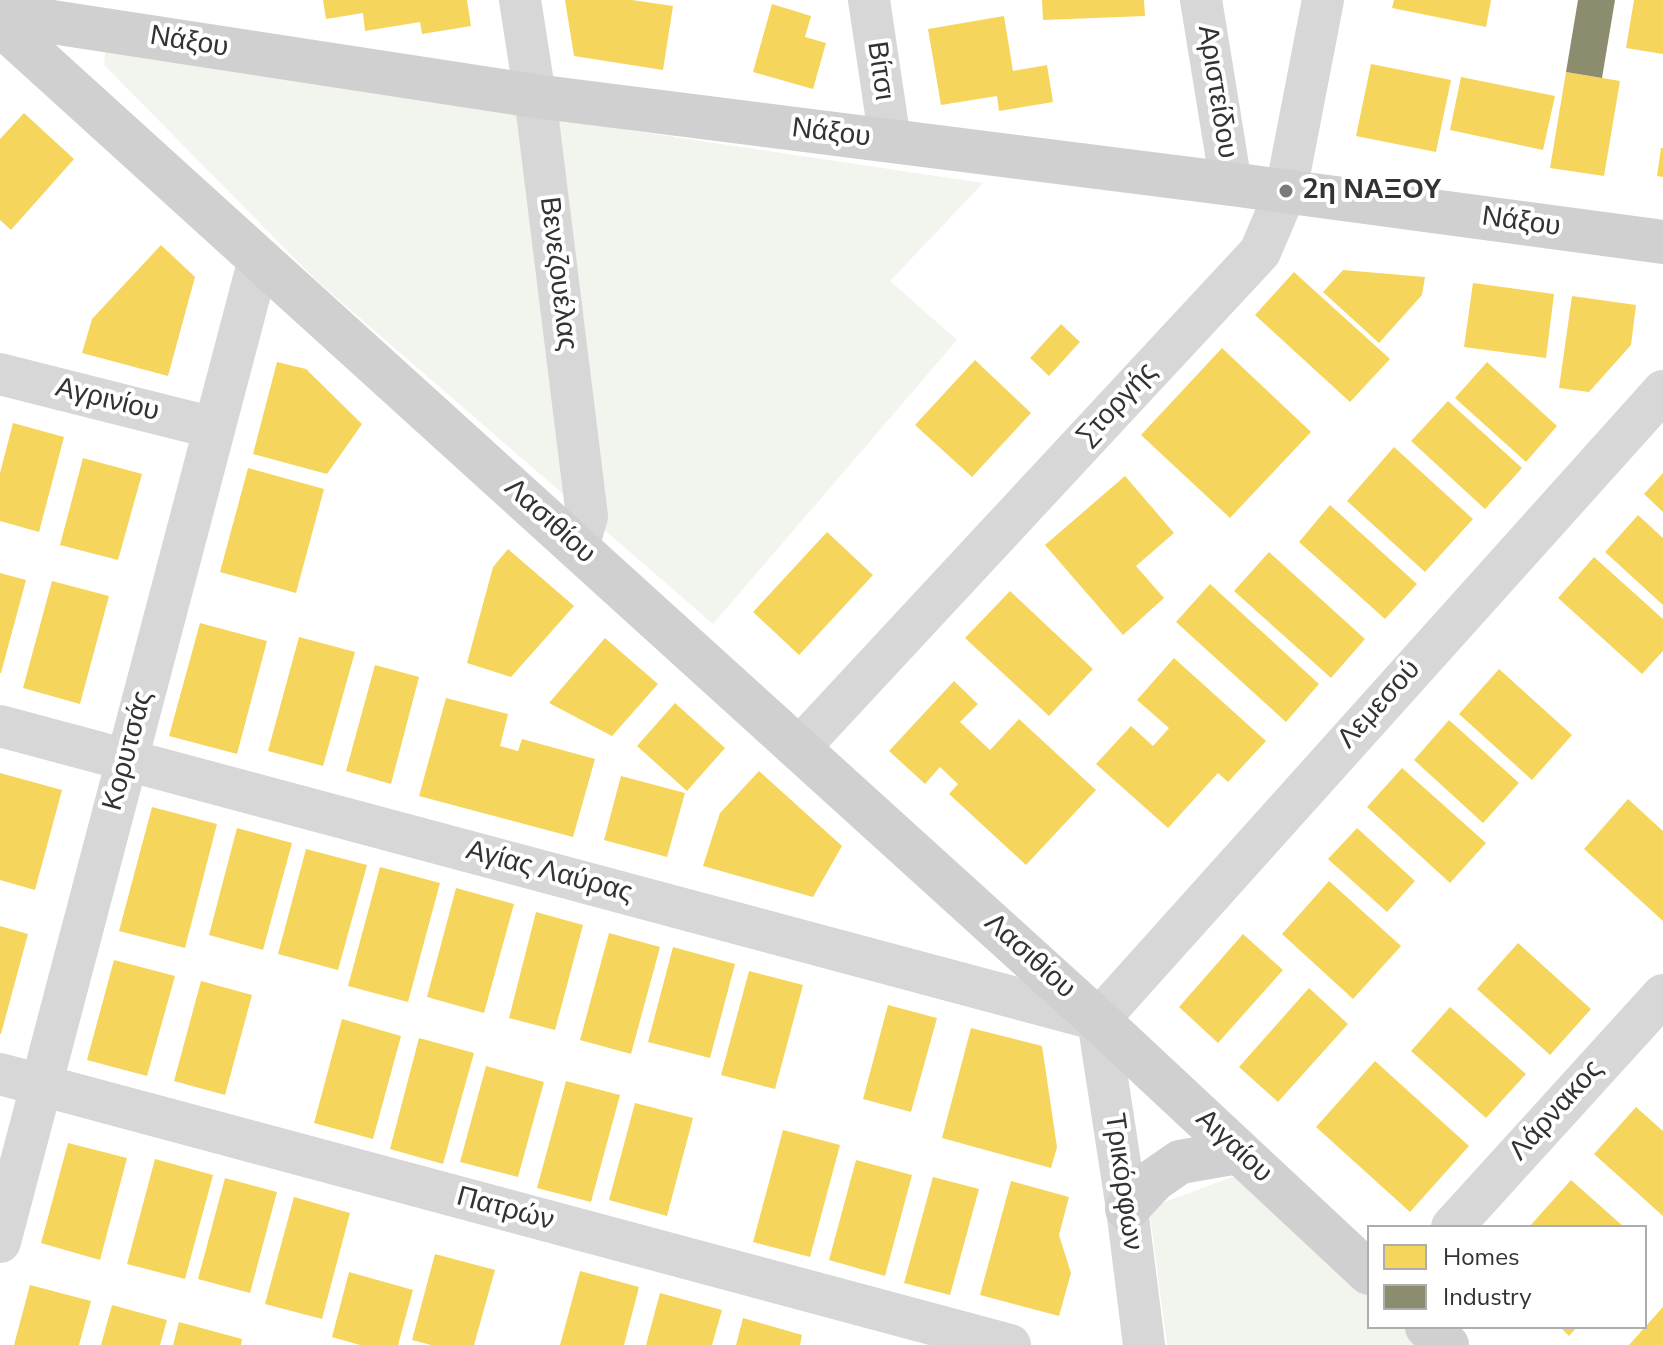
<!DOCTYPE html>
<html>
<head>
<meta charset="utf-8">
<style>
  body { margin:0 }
  #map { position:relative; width:1663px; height:1345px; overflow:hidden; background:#fff; font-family:"Nunito Sans",sans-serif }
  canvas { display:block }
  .legend { position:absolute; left:1367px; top:1225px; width:280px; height:104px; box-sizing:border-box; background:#fff; border:2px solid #adadad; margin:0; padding:10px 14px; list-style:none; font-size:24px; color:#333 }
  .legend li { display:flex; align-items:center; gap:16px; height:40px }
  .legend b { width:40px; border:2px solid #adadad }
</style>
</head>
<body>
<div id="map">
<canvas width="1663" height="1345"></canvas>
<ul class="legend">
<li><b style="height:22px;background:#f6d55c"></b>Homes</li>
<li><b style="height:22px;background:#8c8c6e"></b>Industry</li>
</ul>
</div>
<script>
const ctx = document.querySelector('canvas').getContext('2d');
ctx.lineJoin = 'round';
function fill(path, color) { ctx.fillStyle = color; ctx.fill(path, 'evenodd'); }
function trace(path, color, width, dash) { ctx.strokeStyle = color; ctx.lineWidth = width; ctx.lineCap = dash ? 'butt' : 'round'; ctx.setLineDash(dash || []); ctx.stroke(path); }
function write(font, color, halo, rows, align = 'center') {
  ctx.font = font + ' "Nunito Sans",sans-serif'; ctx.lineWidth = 8; ctx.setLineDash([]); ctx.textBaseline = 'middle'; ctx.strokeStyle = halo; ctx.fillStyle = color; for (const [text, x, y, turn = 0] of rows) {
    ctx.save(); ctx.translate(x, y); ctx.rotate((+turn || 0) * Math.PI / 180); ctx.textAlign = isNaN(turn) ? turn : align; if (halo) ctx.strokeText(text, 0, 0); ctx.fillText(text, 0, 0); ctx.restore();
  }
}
fill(new Path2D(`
  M105,52L983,183L890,281L957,340L713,624L316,280L104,65Z
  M1240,1174L1369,1292V1327H1407L1426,1345H1167L1149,1208Z`), '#f1f5ed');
fill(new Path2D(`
  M323,0H467L471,26L422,34L420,22L365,31L363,13L326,19Z
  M565,0H632L673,6L663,70L574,56Z
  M1042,0H1144L1145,16L1043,20Z
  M1394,0H1491L1486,27L1392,8Z
  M1634,0H1663V54L1626,48Z
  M772,4L811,16L805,37L826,43L813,89L753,72Z
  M1004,16L1013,71L1047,65L1053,102L999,111L997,96L941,105L928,29Z
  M1371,64L1451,80L1436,152L1356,136Z
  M1566,72L1620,81L1604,176L1550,168Z
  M1461,77L1555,96L1543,150L1450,130Z
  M24,113L74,159L11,230L0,220V139Z
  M1661,148H1663V177L1657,176Z
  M161,245L195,277L168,376L82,353L92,319Z
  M1343,270L1425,277L1422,295L1379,343L1323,292Z
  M1294,272L1390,359L1350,402L1255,315Z
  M1473,283L1554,294L1546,358L1464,347Z
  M1572,296L1636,305L1631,345L1589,392L1559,388Z
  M1061,324L1080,342L1049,376L1030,358Z
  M1222,348L1311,432L1230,518L1141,435Z
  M975,360L1031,413L972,477L915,425Z
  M277,362L306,369L362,424L327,474L253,454Z
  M1487,362L1557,426L1526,462L1455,398Z
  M1448,401L1522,468L1485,509L1411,441Z
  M13,423L64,437L39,532L0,521V473Z
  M1394,447L1473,519L1425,572L1347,501Z
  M83,458L142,474L118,560L60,545Z
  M248,468L324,489L296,593L220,572Z
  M1663,473V512L1644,494Z
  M1125,476L1174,533L1136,566L1164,598L1123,635L1045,545Z
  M1330,505L1417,584L1385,619L1299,542Z
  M1638,515L1663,538V605L1605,552Z
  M827,532L873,575L799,655L753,612Z
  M508,549L574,606L511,677L467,663L493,567Z
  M1269,552L1365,639L1331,678L1234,591Z
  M1594,557L1663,619V651L1642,674L1558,598Z
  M0,573L26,580L1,673H0Z
  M52,581L109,596L80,704L23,688Z
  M1210,584L1319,684L1286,722L1176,622Z
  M1010,591L1093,669L1049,716L965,638Z
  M200,623L267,641L237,754L169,736Z
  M299,637L355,652L323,766L268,751Z
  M605,638L658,684L612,736L549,703Z
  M1174,658L1266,741L1228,782L1218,773L1168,828L1096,764L1131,726L1153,746L1169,728L1137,700Z
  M375,665L419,677L391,784L346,771Z
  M1499,669L1572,735L1532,780L1459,714Z
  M954,681L978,704L960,722L990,750L1019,719L1096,790L1026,865L949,794L958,784L940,767L925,784L889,751Z
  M446,698L508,714L500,746L518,751L522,739L595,759L573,837L419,796Z
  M675,703L725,748L687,791L637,746Z
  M1449,720L1519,783L1483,823L1414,760Z
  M1402,768L1486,843L1450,883L1367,807Z
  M759,771L842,846L813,897L703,866L720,813Z
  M0,773L62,790L35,890L0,880Z
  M621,776L685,793L667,857L604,840Z
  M1628,799L1663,831V921L1584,849Z
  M152,807L217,824L185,948L119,931Z
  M237,828L292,843L263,950L209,935Z
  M1357,828L1415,881L1387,912L1328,859Z
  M306,849L367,865L338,970L278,954Z
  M380,867L440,883L408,1002L348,986Z
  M1329,881L1401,946L1353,999L1282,934Z
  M456,888L514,904L484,1013L427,997Z
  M536,912L583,925L555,1030L509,1018Z
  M0,926L28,934L1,1034H0Z
  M609,933L660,947L631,1054L580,1040Z
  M1243,934L1283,970L1218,1043L1179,1007Z
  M1518,943L1591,1009L1550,1055L1477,989Z
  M673,947L735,964L710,1058L648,1042Z
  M114,960L175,976L147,1076L87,1060Z
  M749,971L803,985L775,1089L721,1075Z
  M201,981L252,995L225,1095L174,1081Z
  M1309,988L1348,1024L1278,1102L1239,1067Z
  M888,1005L937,1018L911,1112L863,1099Z
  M1450,1007L1526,1074L1486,1118L1411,1051Z
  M342,1019L401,1036L373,1139L314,1123Z
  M971,1028L1042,1046L1057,1147L1051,1168L942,1138Z
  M419,1038L474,1053L443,1164L390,1149Z
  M1375,1061L1469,1146L1410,1212L1316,1127Z
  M486,1066L544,1082L518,1177L460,1162Z
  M566,1081L620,1095L591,1202L537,1188Z
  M635,1103L693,1118L667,1216L609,1200Z
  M1636,1107L1663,1131V1216L1594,1154Z
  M783,1130L840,1145L810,1257L753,1242Z
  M68,1143L127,1158L100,1260L41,1243Z
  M155,1159L213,1175L185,1279L127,1264Z
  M856,1160L912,1175L885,1276L829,1260Z
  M933,1177L979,1189L950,1295L904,1283Z
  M225,1178L277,1192L250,1293L198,1279Z
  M1571,1180L1624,1227H1529Z
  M1011,1181L1069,1197L1059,1235L1071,1273L1059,1316L980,1295Z
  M294,1197L350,1213L322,1319L265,1304Z
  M435,1254L495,1270L474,1345H431L412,1340Z
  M580,1271L639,1287L624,1345H560Z
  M349,1272L413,1290L398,1345H360L332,1337Z
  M30,1285L91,1301L79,1345H14Z
  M660,1293L722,1310L712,1345H646Z
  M112,1305L167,1320L160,1345H101Z
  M1663,1307V1345H1629L1645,1327Z
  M743,1318L802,1335L800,1345H736Z
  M179,1322L242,1339L241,1345H173Z
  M1560,1327H1577L1569,1336Z`), '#f6d55c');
fill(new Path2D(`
  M1578,0H1615L1602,78L1566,72Z`), '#8c8c6e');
trace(new Path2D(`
  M520,0L535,96L587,516L578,548
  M869,0L890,141
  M1201,0L1231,184
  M0,374L214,428
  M0,726L1098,1020
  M798,749L1260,252L1286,191L1323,0
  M1098,1020L1663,391
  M1098,1020L1127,1209L1144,1345
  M0,1074L1010,1345
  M1452,1227L1663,995
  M0,1242L259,259`), '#d7d7d7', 42);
trace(new Path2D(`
  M0,14L535,96L1231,184L1663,242
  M0,24L1098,1020L1369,1273
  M1127,1209L1154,1180L1180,1162L1238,1152
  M1427,1327L1447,1345`), '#d0d0d0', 44);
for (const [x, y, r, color] of [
  [1286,191,8,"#7a7a7a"]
]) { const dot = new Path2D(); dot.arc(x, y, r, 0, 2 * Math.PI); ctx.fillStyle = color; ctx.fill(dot); trace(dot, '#fff', 3); }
write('28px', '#333', '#fff', [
  ["Νάξου",189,43,9],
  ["Βίτσι",879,71,82],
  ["Αριστείδου",1216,92,81],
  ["Νάξου",831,134,7],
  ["Νάξου",1521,223,8],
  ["Βενεζουέλας",557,274,83],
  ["Αγρινίου",107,401,14],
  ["Στοργής",1118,405,-47],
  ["Λασιθίου",549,522,42],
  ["Λεμεσού",1380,705,-48],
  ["Κορυτσάς",129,751,-75],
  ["Αγίας Λαύρας",549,873,15],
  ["Λασιθίου",1029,957,42],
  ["Λάρνακος",1557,1111,-48],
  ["Αιγαίου",1233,1147,43],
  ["Τρικόρφων",1122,1182,82],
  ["Πατρών",505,1210,15]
]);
write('bold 28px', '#333', '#fff', [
  ["2η ΝΑΞΟΥ",1302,191]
], 'left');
</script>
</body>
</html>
